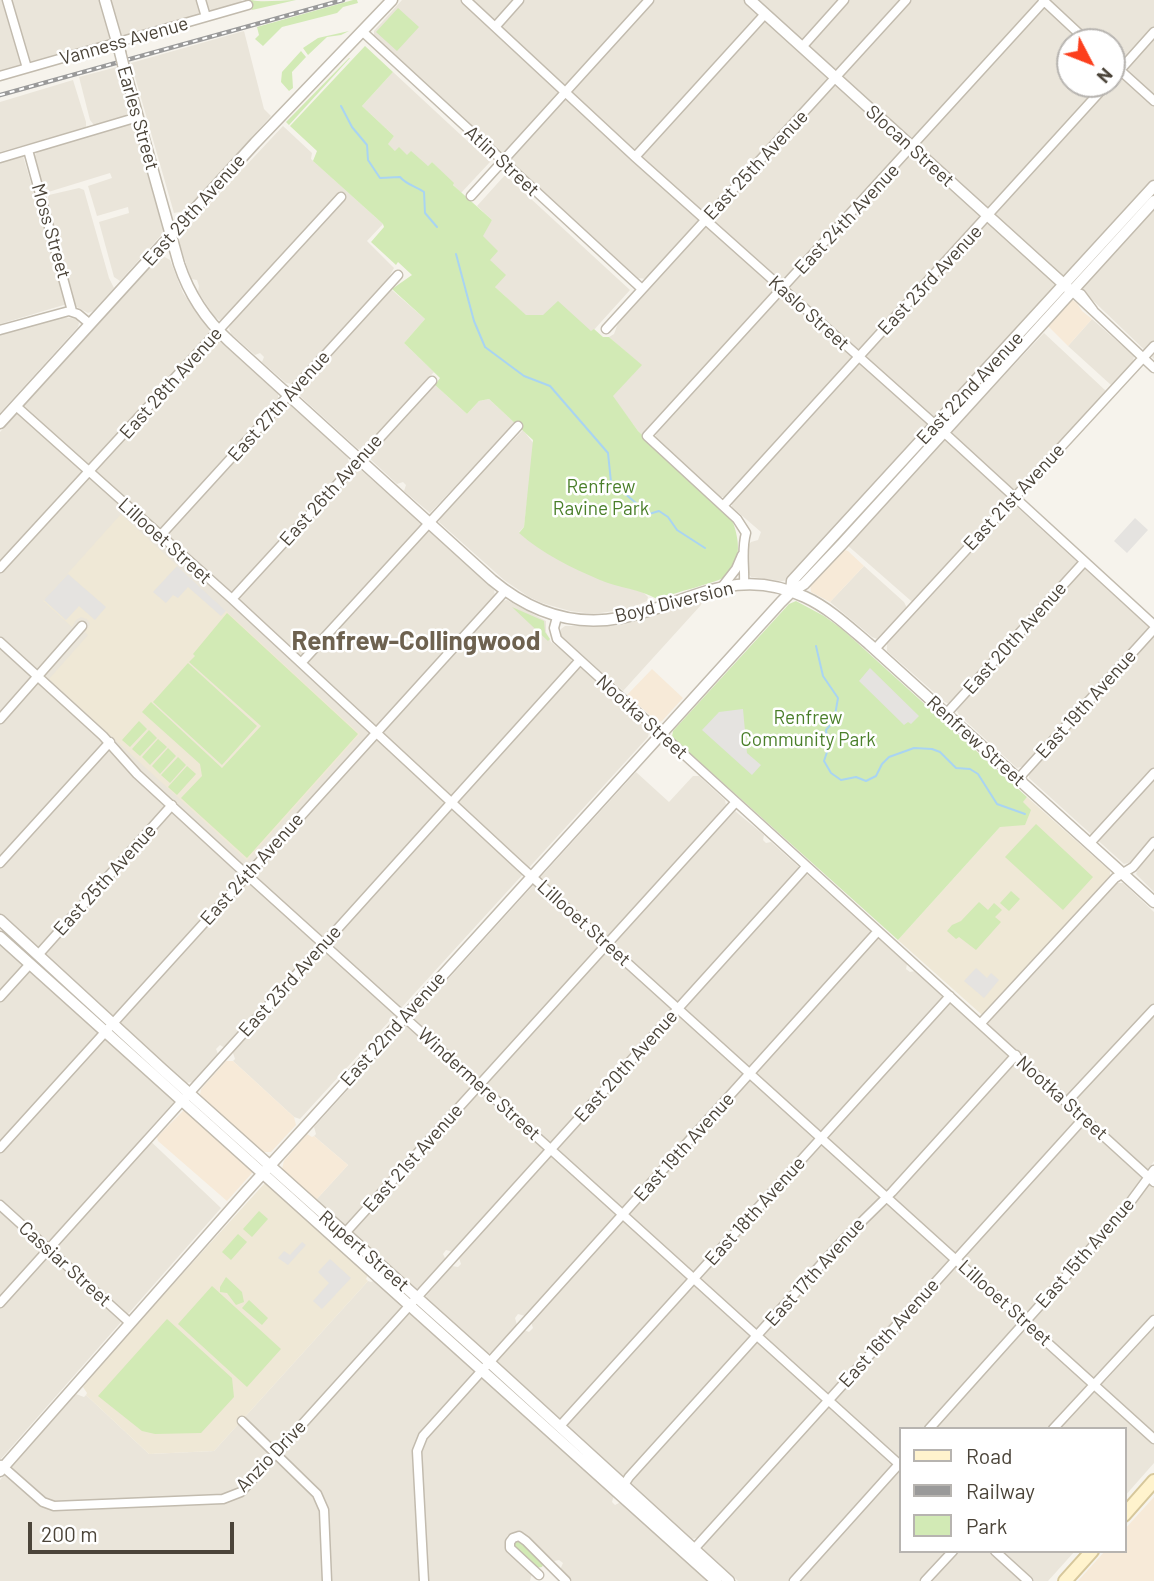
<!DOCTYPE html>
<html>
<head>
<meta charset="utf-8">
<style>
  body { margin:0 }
  #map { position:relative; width:1154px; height:1581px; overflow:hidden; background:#f6f3ec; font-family:Barlow,sans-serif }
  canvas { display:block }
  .legend { position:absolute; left:899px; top:1427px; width:228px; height:126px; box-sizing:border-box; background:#fff; border:2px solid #b7b4b0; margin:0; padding:9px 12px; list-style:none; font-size:21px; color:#4b4439 }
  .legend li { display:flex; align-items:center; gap:14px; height:35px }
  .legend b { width:35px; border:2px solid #b7b4b0 }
  .north { position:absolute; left:1056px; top:28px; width:70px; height:70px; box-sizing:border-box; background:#fff; border:2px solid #b7b4b0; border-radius:50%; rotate:132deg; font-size:19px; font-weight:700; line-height:28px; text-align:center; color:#4b4439 }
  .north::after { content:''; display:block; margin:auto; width:24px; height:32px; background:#fc3f1d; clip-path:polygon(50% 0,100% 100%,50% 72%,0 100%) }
  .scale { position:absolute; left:28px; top:1522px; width:206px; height:32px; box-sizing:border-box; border:4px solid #4b4439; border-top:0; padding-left:9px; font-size:21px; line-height:24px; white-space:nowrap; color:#4b4439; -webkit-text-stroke:5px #fff; paint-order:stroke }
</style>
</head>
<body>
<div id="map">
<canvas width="1154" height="1581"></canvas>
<ul class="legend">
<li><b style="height:9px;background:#fff3cd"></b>Road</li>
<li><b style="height:9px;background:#9a9a9a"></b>Railway</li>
<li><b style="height:19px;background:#d2eab5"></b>Park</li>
</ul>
<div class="north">N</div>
<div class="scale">200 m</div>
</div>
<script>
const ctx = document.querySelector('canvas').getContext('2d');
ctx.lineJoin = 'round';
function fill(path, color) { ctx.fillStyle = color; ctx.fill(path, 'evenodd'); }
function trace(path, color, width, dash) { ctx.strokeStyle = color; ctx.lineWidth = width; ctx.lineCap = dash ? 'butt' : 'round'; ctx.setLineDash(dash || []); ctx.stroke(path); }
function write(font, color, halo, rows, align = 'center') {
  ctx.font = font + ' Barlow,sans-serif'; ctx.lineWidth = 5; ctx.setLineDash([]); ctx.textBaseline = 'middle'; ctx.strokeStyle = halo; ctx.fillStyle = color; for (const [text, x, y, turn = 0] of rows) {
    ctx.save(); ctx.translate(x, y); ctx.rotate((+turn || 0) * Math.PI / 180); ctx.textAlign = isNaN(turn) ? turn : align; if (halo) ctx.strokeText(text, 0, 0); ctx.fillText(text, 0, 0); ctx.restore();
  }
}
fill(new Path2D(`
  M0,0H242L238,5L0,73Z
  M402,0H1154V179L788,580L782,581L751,577L747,572V547L751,542L758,540L761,532L732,507V503L727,497H720L655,437L657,433L746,334L740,329L643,436L638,431L612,396L641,365L609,337L614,334L618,323L670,266L664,260L646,279L638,278L374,38V31ZM1070,42H1112V84H1070Z
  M244,31L264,109L271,116L184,211L174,213L131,63Z
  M117,67L129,113L124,116L94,125L90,120L79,77Z
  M393,72L490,162L461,193L432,162L428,166L395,151L387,144L394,136L362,106Z
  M73,80L86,122V128L0,152V102Z
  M127,124H132L134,128L164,232L120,281L114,277L99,222L129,213L128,207L97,216L88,186L112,178L110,173L45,193L34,157L38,150Z
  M283,126L312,153L311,159L383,224L367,241L394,268L385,284L425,319L404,343L434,372L363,448L358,449L300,396V389L294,384L286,383L262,362L264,357L260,353L255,355L231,334L229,328L231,324L225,319L219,320L214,316L198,292L199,286L197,280L191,279L179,242L181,235Z
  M23,156L67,304L0,324V162Z
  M505,175L630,290L592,332L536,325L495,287L490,260L480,234L492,220L477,206Z
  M79,188L84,190L109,278L114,288L93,311L88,313L75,306L47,200L49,195Z
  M1154,209V359L1082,290V285Z
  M163,256L170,260L183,293L209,330L208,336L214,342H221L278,394V401L284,406H291L317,429L348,458L349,464L356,470H361L432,533L494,590L495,596L501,601L507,600L546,621V632L551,642L572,658L571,665L577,670L581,668L585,670L649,732L648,737L300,1119L294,1117L233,1061L235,1059L233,1053L220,1045L216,1049L218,1054L193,1082L186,1083L0,914V432L159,258Z
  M64,317L77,319L79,323L78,327L0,413V334Z
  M1092,319L1134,356L1133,362L1111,385L1068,346Z
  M1044,333L1106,391L1007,498L1154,632V892L1136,874L1139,867L1132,862L1124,864L1029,778V773L1056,742L1050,738L1024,766L1017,768L959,715L957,711L959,707L953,701L949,704L945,702L887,651V643L918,607L846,544Z
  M435,385L467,414L479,401L489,399L515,423L430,513L404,491L406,485L403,482L397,484L369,458L372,452L376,450Z
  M523,430L534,444L524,527L519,532L601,580L643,592L648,597L647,601L628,609L593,614L570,611L542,603L529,597L504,580L439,522L441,516L463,491Z
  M864,566L904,602L907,608L877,639L872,637L830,602Z
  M699,600L702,601L701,605L623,691L561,636V629L565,626H615Z
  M636,772L669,802L693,776H699L725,800L726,805L611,933L617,939L735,811L764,835L763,840L766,843L771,842L907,964L906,969L910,972L915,971L981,1030L1117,883H1123L1154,912V1161L1143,1178L1154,1187V1314L1099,1375L1106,1380L1154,1327V1432L1105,1388L1098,1393L1154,1444V1463L1124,1497V1429H900V1551H947L920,1581H738L703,1549L704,1545L728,1518L723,1512L698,1538L691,1539L497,1363L499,1358L524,1330L529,1332L533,1328L531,1322L620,1224L614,1218L525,1316L518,1314L515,1318L517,1325L492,1352L487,1354L428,1301L426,1296L452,1266L458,1267L461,1264L459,1258L548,1159L542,1154L453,1252L446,1250L443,1254L446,1260L415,1291L316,1200L348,1165L314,1136L316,1134L314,1127Z
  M0,940L174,1099L173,1103L144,1135L221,1208L0,1460Z
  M375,1280L614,1495L612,1502L615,1505L621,1502L708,1581H572L560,1570L563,1563L559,1560L554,1561L522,1533L517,1532L507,1536L506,1548L532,1573L530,1581H0V1480L76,1394L84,1397L86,1395L149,1454L214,1451L368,1281L371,1282Z
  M959,1551H1075L1048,1581H931Z`), '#eae5da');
fill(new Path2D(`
  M1071,299L1077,303L1082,311L1092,319L1068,346L1048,326L1063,306Z
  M842,549L848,551L864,566L830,602L811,592L810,584Z
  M652,669L683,698L662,721L658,722L627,695Z
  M226,1061H233L294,1117L296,1125L271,1152H262L200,1095L201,1089Z
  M184,1110H188L252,1170V1173L227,1201L158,1141L157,1137Z
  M307,1134L312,1137L314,1136L348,1165L316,1200L282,1169L284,1161Z
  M1154,1497V1581H1078L1105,1551H1124V1530Z`), '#f7ead8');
fill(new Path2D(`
  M121,514L360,734L247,861L49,679L88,635L85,632L90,624L87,619L81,617L76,620L72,627L43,601Z
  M1027,797L1110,871V877L985,1014H981L898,940Z
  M268,1183L368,1275L366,1279L368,1281L214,1451L149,1454L86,1395L87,1393L83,1387L131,1328L135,1326L264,1184Z`), '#efe8d6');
fill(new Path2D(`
  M252,0C262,3 281,0 296,0L252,10L249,1Z
  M353,0H357L358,3L343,7L337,13L282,27L263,46L255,39L259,35L257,27Z
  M398,8L419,27L397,51L376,32Z
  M349,31L341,35L327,37L308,55L303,48L318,38Z
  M365,46L393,72L362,106L394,136L388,144L395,151L399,147L407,155L411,151L428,166L432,162L454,183L453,185L492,220L483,236L498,251L490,260L506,275L495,287L526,315H543L558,301L591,331L594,329L603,337H609L642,365L613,396L638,431L731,518C739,535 743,562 727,576C719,582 670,594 657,599C640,589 619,588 600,580C572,568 541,553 519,533L524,527L533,440L489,399L479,401L467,414L435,385L440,378L404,343L425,319L392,289L412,275L398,262L396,265L371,242L384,227L383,224L313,161L317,151L290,126Z
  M301,51L306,57L292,72L293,88L289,91L281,82L282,72Z
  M349,58H350L289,125L286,122Z
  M930,437L932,440L800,581Z
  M796,601L824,616L842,629L1027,797L1023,802L1031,810L1025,825L1000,827L898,940L672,737L673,731L789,604Z
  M512,607L544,621L545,632L550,639L548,641Z
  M227,613L358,734L247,858L181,798L202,776L200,764L142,712L151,702L222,768L261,726L189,662L195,656L193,654Z
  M188,663L257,726L222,765L153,702Z
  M139,721L147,729L130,747L122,740Z
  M149,730L157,738L140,756L132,749Z
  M158,739L167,747L150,765L142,757Z
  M168,748L176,756L160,774L152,766Z
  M178,757L186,765L170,783L161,775Z
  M187,766L196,774L177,795L168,787Z
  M1036,824L1093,877L1063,910L1005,857Z
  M1011,891L1020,899L1009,911L1000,903Z
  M979,902L988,910L994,903L1002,910L995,917L1001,922L976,950L959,937L956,939L947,931L952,925L961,921Z
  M259,1211L268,1219L252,1237L243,1229Z
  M238,1234L247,1242L231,1260L222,1252Z
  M226,1277L242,1292L244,1302L236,1305L227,1293L220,1292V1287Z
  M212,1286L281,1349L247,1387L178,1324Z
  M249,1300L268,1318L262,1325L242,1308Z
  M167,1319L232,1378L234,1397L201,1433L155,1434L142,1431L98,1396Z
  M516,1540H519L544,1563L542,1567L536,1568L515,1548L513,1545Z`), '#d2eab5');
fill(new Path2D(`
  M1135,518L1148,530L1127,553L1114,541Z
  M177,566L226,611L221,616L188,587L178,598L173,595L166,603L153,592Z
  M68,574L106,607L95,620L79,606L66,620L44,600Z
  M870,668L919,716L911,724L908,722L904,725L859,681Z
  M743,709L747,753L761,765L752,775L702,730L719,712Z
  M976,968L987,978L991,973L999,980L984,998L964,981Z
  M302,1242L306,1245L288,1265L278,1258L284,1251L290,1255Z
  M330,1259L351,1278L322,1309L313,1301L329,1283L318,1272Z`), '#e5e3e0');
trace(new Path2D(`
  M341,106L352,127L367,145L368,160L380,178L400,177C407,185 415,186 424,192L425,213L437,227
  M456,254L474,321L485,347L524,376L550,386L608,453L611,482L649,514L659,511L668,517L677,530L705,548
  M816,646L823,676L838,698L834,721L826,730L828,749L824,761L831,773L841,780L856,777L866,781L876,776L882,764L889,757L914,748L932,749L940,752L956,768L970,769L978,774L997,804L1025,814`), '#a9d4f2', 2);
const minor = new Path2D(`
  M7,0L27,68
  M201,0L206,17
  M466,0L635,157L949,437L1154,625
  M1043,0L1088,42
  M495,27L519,0
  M363,32L642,289
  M802,47L844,0
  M1112,63L1154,101
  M0,76L248,5
  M1112,79L1154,32
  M28,150L72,311
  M635,157L765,14
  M0,158L138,117
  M471,196L649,0
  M1072,291L1154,368
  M1072,291L1081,294L1093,310
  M606,329L906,0
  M0,330L69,311L78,314L90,324
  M16,406L232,599L520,866L1154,1439
  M723,506L1107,84
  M160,536L398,275
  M0,568L341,197
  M744,585C745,566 741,551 746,533L737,519L647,436L1045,0
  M722,587L736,569L742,555
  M232,599L432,381
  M557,617L554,628L557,639L1154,1182
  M0,642L103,736L137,774L247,875L900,1465
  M875,649L1154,346
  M301,663L518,426
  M946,714L1084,562
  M0,719L82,626
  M1018,779L1154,629
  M1090,843L1154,773
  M0,863L110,742
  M38,955L172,805
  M0,997L30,964
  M981,1023L1115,878L1133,867L1154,842
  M1067,1102L1154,1009
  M0,1148L505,591
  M0,1205L129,1322
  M345,1233L735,803
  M0,1303L580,660
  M242,1421L317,1494L324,1510L327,1581
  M560,1426L950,996
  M929,1429L1120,1216L1154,1170
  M1053,1429L1154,1320
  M1,1465L43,1502L54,1506L223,1499L241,1492L806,867
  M622,1488L629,1477L845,1238L892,1192L1016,1055
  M694,1549L1084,1118
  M995,1551L1028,1581
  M539,1575L510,1548V1542L513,1538L519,1536L526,1541L566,1581
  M424,1581L417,1451L423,1436L878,931
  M794,1581L900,1463
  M925,1581L953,1551`);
const tertiary = new Path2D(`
  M105,0L120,52
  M750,0L1069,289
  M123,64L179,264C189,294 205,319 229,341L492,580C529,611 571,627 620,618C687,606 732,563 805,597C829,608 849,627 869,644L1154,902
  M0,423L255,143L392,0
  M791,592L792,581L1154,186
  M0,920L162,1069L489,1362L729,1581
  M0,937L716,1581
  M0,1471L246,1192L781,602L791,592L804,584L842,544L1154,201`);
const secondary = new Path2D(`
  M1124,1515L1154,1481
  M1065,1581L1092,1551`);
trace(minor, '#c2bbae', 11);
trace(tertiary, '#c2bbae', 13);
trace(secondary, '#d6c79b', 16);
trace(minor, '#fff', 8);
trace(tertiary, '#fff', 10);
trace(secondary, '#fff3cd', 12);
const rail = new Path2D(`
  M0,95L343,0`);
trace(rail, '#9a9a9a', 4.5);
trace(rail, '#fff', 2, [5]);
const tertiaryBridge = new Path2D(`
  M120,52L123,64`);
trace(tertiaryBridge, '#c2bbae', 13, []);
trace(tertiaryBridge, '#fff', 10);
write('19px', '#4b4439', '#fff', [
  ["Vanness Avenue",124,41,-16],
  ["Earles Street",138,118,74],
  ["Slocan Street",910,146,42],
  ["Atlin Street",502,161,43],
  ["East 25th Avenue",756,165,-47],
  ["East 29th Avenue",194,210,-48],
  ["East 24th Avenue",847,219,-47],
  ["Moss Street",51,231,74],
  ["East 23rd Avenue",930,280,-47],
  ["Kaslo Street",809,313,42],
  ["East 28th Avenue",171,383,-48],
  ["East 22nd Avenue",970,388,-47],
  ["East 27th Avenue",279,406,-48],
  ["East 26th Avenue",331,490,-48],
  ["East 21st Avenue",1014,497,-47],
  ["Lillooet Street",165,541,42],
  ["Boyd Diversion",674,602,-14],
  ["East 20th Avenue",1015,638,-48],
  ["East 19th Avenue",1086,704,-48],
  ["Nootka Street",642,717,42],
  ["Renfrew Street",976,741,42],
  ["East 24th Avenue",252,869,-48],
  ["East 25th Avenue",105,880,-48],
  ["Lillooet Street",584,923,42],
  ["East 23rd Avenue",290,981,-48],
  ["East 22nd Avenue",393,1029,-48],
  ["East 20th Avenue",626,1066,-48],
  ["Windermere Street",479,1084,42],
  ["Nootka Street",1062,1098,42],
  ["East 19th Avenue",684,1147,-48],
  ["East 21st Avenue",413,1158,-48],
  ["East 18th Avenue",755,1211,-48],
  ["Rupert Street",364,1251,41],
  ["East 15th Avenue",1085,1253,-49],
  ["Cassiar Street",65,1264,42],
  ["East 17th Avenue",815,1272,-48],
  ["Lillooet Street",1005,1303,42],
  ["East 16th Avenue",889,1333,-48],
  ["Anzio Drive",271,1456,-46]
]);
write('19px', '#4a7f2a', '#fff', [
  ["Renfrew",601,487],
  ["Ravine Park",601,509],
  ["Renfrew",808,718],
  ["Community Park",808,740]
]);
write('bold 26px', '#6e6250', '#fff', [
  ["Renfrew-Collingwood",416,641]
]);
</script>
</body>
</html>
